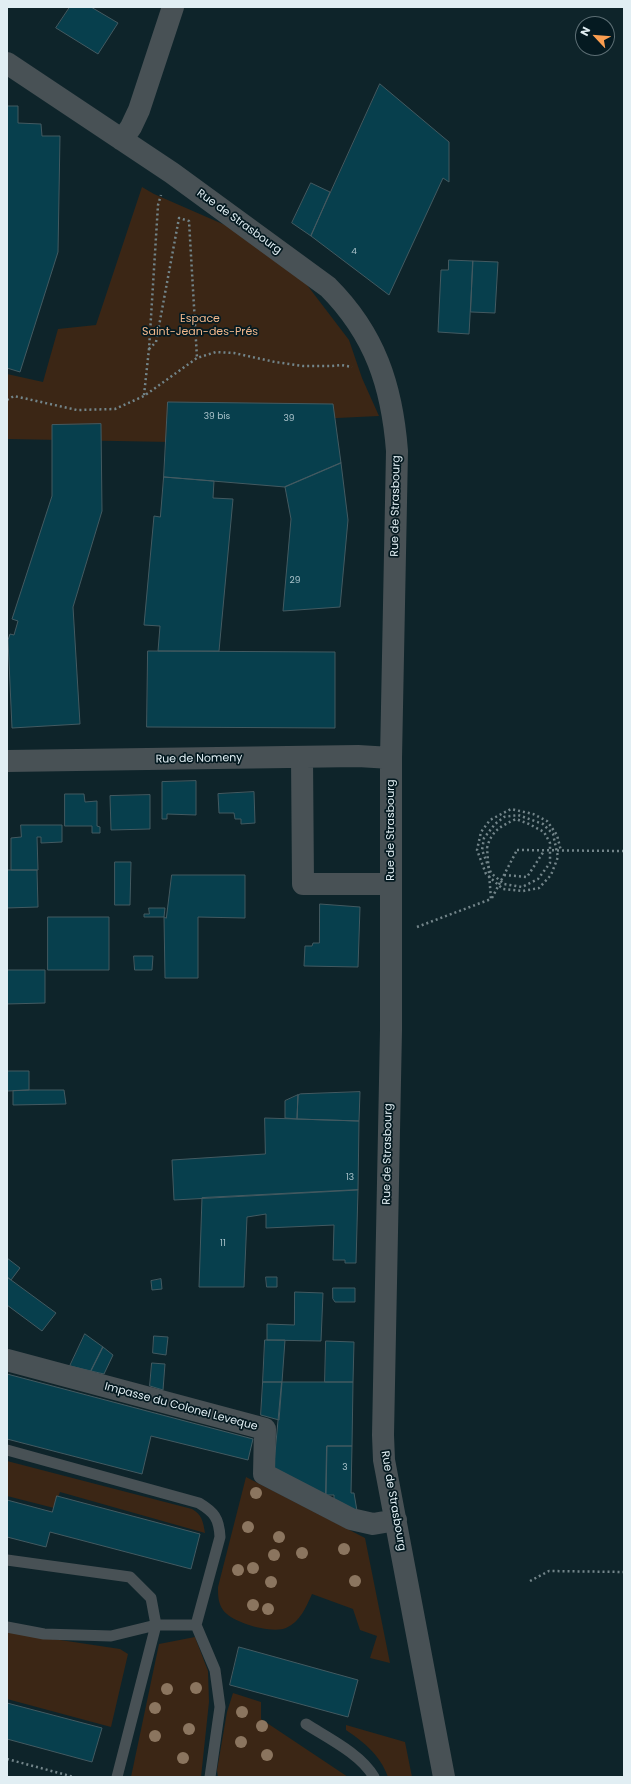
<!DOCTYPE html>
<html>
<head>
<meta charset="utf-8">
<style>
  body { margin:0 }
  #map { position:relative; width:631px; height:1784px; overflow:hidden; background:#0e242a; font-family:Poppins,sans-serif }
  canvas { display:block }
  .frame { position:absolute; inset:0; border:8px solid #e1eef3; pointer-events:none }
  .north { position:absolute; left:575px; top:16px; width:40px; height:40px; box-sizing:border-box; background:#051a21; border:1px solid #5d6f75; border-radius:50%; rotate:296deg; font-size:11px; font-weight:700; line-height:16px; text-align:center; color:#e1eef3 }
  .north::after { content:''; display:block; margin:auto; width:14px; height:18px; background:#fb9e50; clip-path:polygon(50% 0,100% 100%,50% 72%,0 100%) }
</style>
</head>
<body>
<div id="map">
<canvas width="631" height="1784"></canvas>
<div class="frame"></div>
<div class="north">N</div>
</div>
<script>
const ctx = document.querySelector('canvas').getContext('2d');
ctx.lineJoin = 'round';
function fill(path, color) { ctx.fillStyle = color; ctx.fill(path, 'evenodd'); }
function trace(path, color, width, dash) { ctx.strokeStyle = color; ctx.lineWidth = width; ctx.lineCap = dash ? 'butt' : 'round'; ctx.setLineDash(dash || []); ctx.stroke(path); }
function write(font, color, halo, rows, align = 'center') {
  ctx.font = font + ' Poppins,sans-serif'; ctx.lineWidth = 3.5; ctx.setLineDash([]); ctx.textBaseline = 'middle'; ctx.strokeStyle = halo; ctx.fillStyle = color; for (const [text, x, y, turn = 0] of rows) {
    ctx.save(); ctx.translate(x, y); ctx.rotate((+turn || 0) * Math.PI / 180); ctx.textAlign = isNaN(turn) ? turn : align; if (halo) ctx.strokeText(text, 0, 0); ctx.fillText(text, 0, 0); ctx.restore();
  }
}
fill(new Path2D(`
  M142,187L154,194L241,232L304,281L349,340L362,378L379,416L170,426L171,442L7,439V374L43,382L58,329L96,325Z
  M7,1461L192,1509C202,1515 203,1521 205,1533L60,1492L54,1508L7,1496Z
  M246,1477L365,1538L390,1663L370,1658L377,1636L360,1630L353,1609L312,1594C306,1607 300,1622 286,1628C272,1634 232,1623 223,1610C218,1603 218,1595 218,1587Z
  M7,1632L120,1649L128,1654L111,1727L7,1699Z
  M195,1637L208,1671L209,1702L201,1777H131L159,1644Z
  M233,1693L261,1702V1719L348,1777H218L217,1770L227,1712Z
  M346,1725L405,1742L412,1777H388C380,1755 365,1743 346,1730Z`), '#3b2615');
const building = new Path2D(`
  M70,7H91L118,23L98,54L56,28Z
  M380,84L449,142V182L443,178L389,295L311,236Z
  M7,106H18V123L41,124L42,136H60L58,252L20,372L7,368Z
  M311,183L330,192L311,236L292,223Z
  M449,260L473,261L469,334L438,332L441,270H448Z
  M473,261L498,262L495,313L471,312Z
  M168,402L333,404L341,463L285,487L164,477Z
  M101,424L102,511L73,607L80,724L12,728L8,640L10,634L14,635L18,621L12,619L52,496V425Z
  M341,463L348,520L340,607L283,611L291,519L285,487Z
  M164,477L214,481L213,498L233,499L219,651H158L160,626L144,625L154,516L160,517Z
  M148,651L335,652V728L147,727Z
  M196,781V815L167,814V819H162V782Z
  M254,792L255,823L241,824V819H235L234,813H219L218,794Z
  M65,794H84L85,802L97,801V826L100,827V833H92V826H65Z
  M150,795V829L111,830L110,796Z
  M21,825H62V842L41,843V837H37L38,870H11V838L21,837Z
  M115,862H131L130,905H115Z
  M7,870H37L38,907L7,908Z
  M172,875H245V918L198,917V978H165L164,917L166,918Z
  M320,904L360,907L358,967L304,966L305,946H312L313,943H319Z
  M149,908H165L164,917H144V914H149Z
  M48,917H109V970H48Z
  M134,956H153L152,970H135Z
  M7,970H45V1003L7,1004Z
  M8,1071H29V1090L8,1091Z
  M29,1090H64L66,1104L13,1105V1091Z
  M360,1092L359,1121L297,1119L298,1095L300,1094Z
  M298,1095L297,1119L285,1118V1101Z
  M265,1118L359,1121L358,1190L174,1200L172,1160L265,1154Z
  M358,1190L356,1263H345V1260H333L334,1225L266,1228V1214L247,1217L244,1287H199L202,1198Z
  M7,1258L20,1268L11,1280L7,1277Z
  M7,1277L56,1313L42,1331L7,1305Z
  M266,1277H277V1287H267Z
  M161,1279L162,1289L152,1290L151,1281Z
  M333,1288H355V1302H335L333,1299Z
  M295,1292L323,1293L321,1341L267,1340V1324L294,1325Z
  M85,1334L103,1347L91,1371L70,1366Z
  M154,1336L168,1337L166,1355L153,1353Z
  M265,1340H285L282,1382H263Z
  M326,1341L354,1342L353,1382H325Z
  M103,1347L113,1355L104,1374L91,1371Z
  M152,1363L165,1364L163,1390L150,1386Z
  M7,1374L253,1439L248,1460L151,1436L142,1474L7,1439Z
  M263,1382H282L279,1420L261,1415Z
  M282,1382H353L352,1446H327L326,1495L274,1468Z
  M327,1446H352L351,1493H354L357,1511L334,1499V1495H326Z
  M57,1496L200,1534L191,1569L50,1532L46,1547L7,1537V1500L52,1512Z
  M239,1647L358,1680L348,1717L230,1685Z
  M7,1703L102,1728L92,1762L7,1739Z`);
fill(building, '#073f4d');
trace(building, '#435a61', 1);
trace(new Path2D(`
  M149,349L156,342L179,218L189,221L197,358
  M144,395L149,349L158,205L161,195
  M7,400L14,396L77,410L115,409L144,396L197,358L216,352L234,353L275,362L303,366H331L341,365L352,367
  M504,875L527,877L544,851
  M492,898L517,850
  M417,927L491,899L487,848
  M530,1581L549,1571L624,1572
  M7,1759L74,1777`), '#73858a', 2.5, [2, 3]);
trace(new Path2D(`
  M7,1450L199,1503C214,1512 219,1518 220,1537L196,1625L215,1670L220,1707L210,1777
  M7,1560L130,1577L151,1598L156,1625L117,1777
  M7,1627L44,1634L111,1636L156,1625H196
  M306,1724C328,1738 361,1754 374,1777`), '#485155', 11);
trace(new Path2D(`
  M7,63L172,173L328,287C375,334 392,386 397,451L391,758V1030L383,1435L384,1460L444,1777
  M122,140L131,127L139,110L173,7
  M302,758L303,884H391
  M7,761L358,756L391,758
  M7,1360L265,1429L264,1474L351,1519L373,1524L396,1520`), '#485155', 22);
trace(new Path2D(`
  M487,848C491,831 501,826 516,819L529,824L544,832L550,843V863L538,879L522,887L504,884L491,873L482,850L484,838L495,824L504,817L518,815L543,824L553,834L558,857L551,875L539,888L523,891L503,889L486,874L477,850L481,832L490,820L511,809L533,814L547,821L557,835L561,851
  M517,850L624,851`), '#73858a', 2.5, [2, 3]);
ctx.fillStyle = '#8b755f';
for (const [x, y] of [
  [256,1493],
  [248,1527],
  [279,1537],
  [344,1549],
  [302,1553],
  [274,1555],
  [253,1568],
  [238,1570],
  [355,1581],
  [271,1582],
  [253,1605],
  [268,1609],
  [196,1688],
  [167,1689],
  [155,1708],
  [242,1712],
  [262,1726],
  [189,1729],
  [155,1736],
  [241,1742],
  [267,1755],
  [183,1758]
]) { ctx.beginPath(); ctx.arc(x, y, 6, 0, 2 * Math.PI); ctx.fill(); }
write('9px', '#aac2ca', null, [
  ["4",354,252],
  ["39 bis",217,417],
  ["39",289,419],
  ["29",295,581],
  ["13",350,1178],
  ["11",223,1244],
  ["3",345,1468]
]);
write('11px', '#e1eef3', '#051a21', [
  ["Rue de Strasbourg",239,222,36],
  ["Rue de Strasbourg",396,506,-89],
  ["Rue de Nomeny",199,759,-1],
  ["Rue de Strasbourg",391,830,-90],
  ["Rue de Strasbourg",388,1154,-89],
  ["Impasse du Colonel Leveque",181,1407,15],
  ["Rue de Strasbourg",393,1501,80]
]);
write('11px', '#f1b78b', '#051a21', [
  ["Espace",200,319],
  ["Saint-Jean-des-Prés",200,332]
]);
</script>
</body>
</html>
